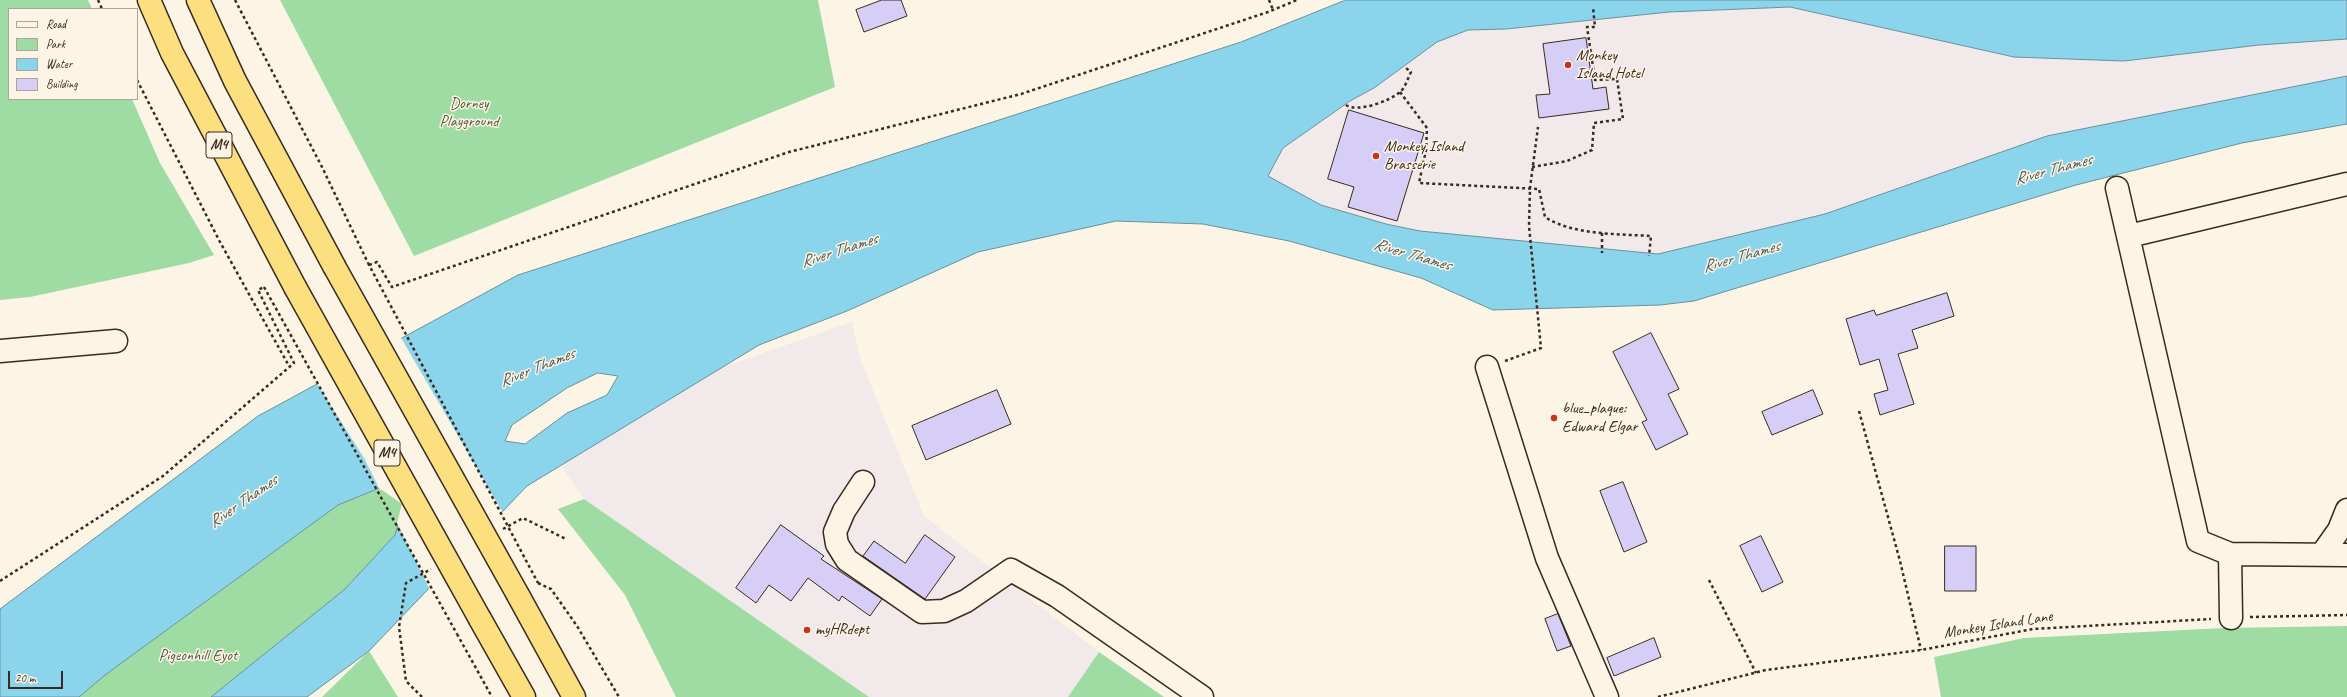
<!DOCTYPE html>
<html>
<head>
<meta charset="utf-8">
<style>
  body { margin:0 }
  #map { position:relative; width:2347px; height:697px; overflow:hidden; background:#fcf5e5; font-family:Caveat,sans-serif }
  canvas { display:block }
  .legend { position:absolute; left:8px; top:8px; width:130px; height:92px; box-sizing:border-box; background:#fcf5e5; border:1px solid #afa495; margin:0; padding:5px 7px; list-style:none; font-size:12px; color:#3b2a1e }
  .legend li { display:flex; align-items:center; gap:8px; height:20px }
  .legend b { width:20px; border:1px solid #afa495 }
  .scale { position:absolute; left:8px; top:671px; width:55px; height:18px; box-sizing:border-box; border:2px solid #3b2a1e; border-top:0; padding-left:5px; font-size:12px; line-height:14px; white-space:nowrap; color:#3b2a1e; -webkit-text-stroke:3px #fcf5e5; paint-order:stroke }
</style>
</head>
<body>
<div id="map">
<canvas width="2347" height="697"></canvas>
<ul class="legend">
<li><b style="height:5px;background:#fcf5e5"></b>Road</li>
<li><b style="height:11px;background:#9fdca4"></b>Park</li>
<li><b style="height:11px;background:#8ad5eb"></b>Water</li>
<li><b style="height:11px;background:#d6cef7"></b>Building</li>
</ul>
<div class="scale">20 m</div>
</div>
<script>
const ctx = document.querySelector('canvas').getContext('2d');
ctx.lineJoin = 'round';
function fill(path, color) { ctx.fillStyle = color; ctx.fill(path, 'evenodd'); }
function trace(path, color, width, dash) { ctx.strokeStyle = color; ctx.lineWidth = width; ctx.lineCap = dash ? 'butt' : 'round'; ctx.setLineDash(dash || []); ctx.stroke(path); }
function write(font, color, halo, rows, align = 'center') {
  ctx.font = font + ' Caveat,sans-serif'; ctx.lineWidth = 3; ctx.setLineDash([]); ctx.textBaseline = 'middle'; ctx.strokeStyle = halo; ctx.fillStyle = color; for (const [text, x, y, turn = 0] of rows) {
    ctx.save(); ctx.translate(x, y); ctx.rotate((+turn || 0) * Math.PI / 180); ctx.textAlign = isNaN(turn) ? turn : align; if (halo) ctx.strokeText(text, 0, 0); ctx.fillText(text, 0, 0); ctx.restore();
  }
}
fill(new Path2D(`
  M1790,7L2014,57L2347,39V76L2283,90L1825,214L1658,254L1420,231L1386,224L1321,205L1268,176L1283,148L1350,101L1374,88L1437,42L1468,30L1506,29L1669,12Z
  M852,322L860,358L924,516L1099,652L1068,697H869L584,499L556,459L723,367Z`), '#f1e9ea');
fill(new Path2D(`
  M0,0H88L92,9H9V99H132L160,163L214,255L189,263L30,297L0,300Z
  M280,0H818L835,87L414,256Z
  M382,487L404,503L395,535L345,589L211,697H79L105,675L338,505Z
  M584,499L869,697H676L625,595L558,509Z
  M2347,626V697H1941L1934,657L2024,638L2224,628Z
  M369,651L398,697H322Z
  M1099,652L1164,697H1068Z`), '#9fdca4');
const water = new Path2D(`
  M1346,0H2347V39L2259,45L2124,61L2014,57L1790,7L1669,12L1506,29L1468,30L1437,42L1374,88L1350,101L1283,148L1268,176L1321,205L1386,224L1420,231L1658,254L1825,214L2047,136L2347,76V124L2242,143L2076,185L1694,301L1660,305L1493,310L1421,278L1289,241L1203,224L1116,221L978,252L847,311L759,345L527,486L369,651L307,697H211L345,589L395,535L404,504L382,487L338,505L105,675L79,697H0V609L258,416L518,275L1241,42ZM598,373L618,376L607,395L567,413L525,444L505,441L512,425L567,388Z`);
fill(water, '#8ad5eb');
trace(water, '#6a9199', 1);
fill(new Path2D(`
  M400,336L503,513L430,590L397,523L402,504L382,490H380L364,458L316,382Z`), '#fcf5e5');
const building = new Path2D(`
  M882,0H901L907,16L864,32L856,10Z
  M1586,38L1593,89L1606,87L1609,109L1539,118L1536,95L1550,94L1543,44Z
  M1349,110L1424,133L1397,221L1348,207L1354,187L1328,179Z
  M1947,293L1954,316L1912,330L1918,348L1898,354L1914,404L1880,415L1874,394L1888,390L1879,359L1860,365L1846,319L1874,310L1876,315Z
  M1651,333L1679,389L1668,394L1688,434L1656,450L1642,422L1647,420L1613,352Z
  M997,390L1011,424L926,460L912,426Z
  M1813,390L1823,414L1772,435L1762,412Z
  M1623,482L1647,542L1624,552L1600,491Z
  M781,525L824,556L821,559L882,599L870,616L842,596L839,601L808,578L791,601L769,585L756,603L736,588Z
  M925,535L955,557L925,599L863,556L874,541L905,563Z
  M1761,536L1783,582L1762,592L1740,546Z
  M1945,546H1976V591H1945Z
  M1558,614L1571,646L1557,651L1545,619Z
  M1654,638L1661,657L1614,676L1607,658Z`);
fill(building, '#d6cef7');
trace(building, '#3b2a1e', 1);
const minor = new Path2D(`
  M2117,188L2198,541L2230,554L2347,555
  M2129,236L2347,184
  M0,351L116,341
  M1487,367L1547,558L1607,697
  M863,482L844,511L835,532L837,544L847,560L922,612L944,611L966,601L1011,570L1057,596L1202,697
  M2230,554L2231,618
  M2322,554L2339,530L2347,510`);
const highway = new Path2D(`
  M149,0L172,53L295,287
  M198,0L235,81L334,266
  M518,595L574,697
  M480,619L524,697`);
trace(minor, '#3b2a1e', 25);
trace(highway, '#3b2a1e', 25);
trace(new Path2D(`
  M98,0L102,9
  M235,0L322,167L368,263
  M1269,0L1273,10
  M137,80L220,242L289,366
  M1400,92L1427,128L1426,150L1419,183L1539,189L1545,217C1572,235 1619,234 1651,236L1649,256
  M1346,105C1357,113 1390,101 1400,92C1405,88 1408,78 1411,72L1406,68
  M1532,167L1567,161L1592,150L1594,123L1623,119L1617,79L1595,80L1587,27H1595L1593,7
  M1602,233V253
  M369,265L377,262L392,287L789,152L1021,94L1268,12L1297,0
  M1505,361L1541,348L1529,226L1530,188L1538,127
  M1859,411L1900,561L1921,650
  M503,529L523,518L566,539
  M1709,580L1756,673
  M0,581L163,476L294,363L258,290L264,287
  M538,583L551,589L577,626L619,697
  M2250,617L2347,615
  M457,634L492,697
  M422,697L406,681L399,627L406,583L431,569
  M1658,697L1766,670L1921,650L2033,629L2211,619`), '#3b2a1e', 2.5, [3, 3]);
trace(minor, '#fcf5e5', 22);
trace(highway, '#fce080', 22);
const highwayBridge = new Path2D(`
  M334,266L518,595
  M295,287L480,619`);
trace(highwayBridge, '#3b2a1e', 25, []);
trace(new Path2D(`
  M368,263L538,583
  M264,287L457,634`), '#3b2a1e', 2.5, [3, 3]);
trace(highwayBridge, '#fce080', 22);
for (const [x, y, r, color] of [
  [1568,65,4,"#c8321e"],
  [1376,156,4,"#c8321e"],
  [1554,418,4,"#c8321e"],
  [807,630,4,"#c8321e"]
]) { const dot = new Path2D(); dot.arc(x, y, r, 0, 2 * Math.PI); ctx.fillStyle = color; ctx.fill(dot); trace(dot, '#fcf5e5', 1.5); }
for (const [x, y, w] of [
  [219,145,26],
  [387,453,26]
]) { const box = new Path2D(); box.roundRect(x - w / 2, y - 13, w, 26, 3); ctx.fillStyle = '#fcf5e5'; ctx.fill(box); trace(box, '#3b2a1e', 1); }
write('bold 15px', '#3b2a1e', null, [
  ["M4",219,145],
  ["M4",387,453]
]);
write('16px', '#3b2a1e', '#fcf5e5', [
  ["Monkey",1576,56],
  ["Island Hotel",1576,74],
  ["Monkey Island",1384,147],
  ["Brasserie",1384,165],
  ["blue_plaque:",1562,409],
  ["Edward Elgar",1562,427],
  ["myHRdept",815,630]
], 'left');
write('16px', '#545640', '#fcf5e5', [
  ["Dorney",469,104],
  ["Playground",469,122],
  ["Pigeonhill Eyot",198,656]
]);
write('16px', '#3b2a1e', '#fcf5e5', [
  ["Monkey Island Lane",1998,625,-9]
]);
write('italic 17px', '#4f5551', '#fcf5e5', [
  ["River Thames",2053,170,-15],
  ["River Thames",839,251,-18],
  ["River Thames",1412,255,16],
  ["River Thames",1741,257,-16],
  ["River Thames",537,368,-22],
  ["River Thames",243,502,-35]
]);
</script>
</body>
</html>
